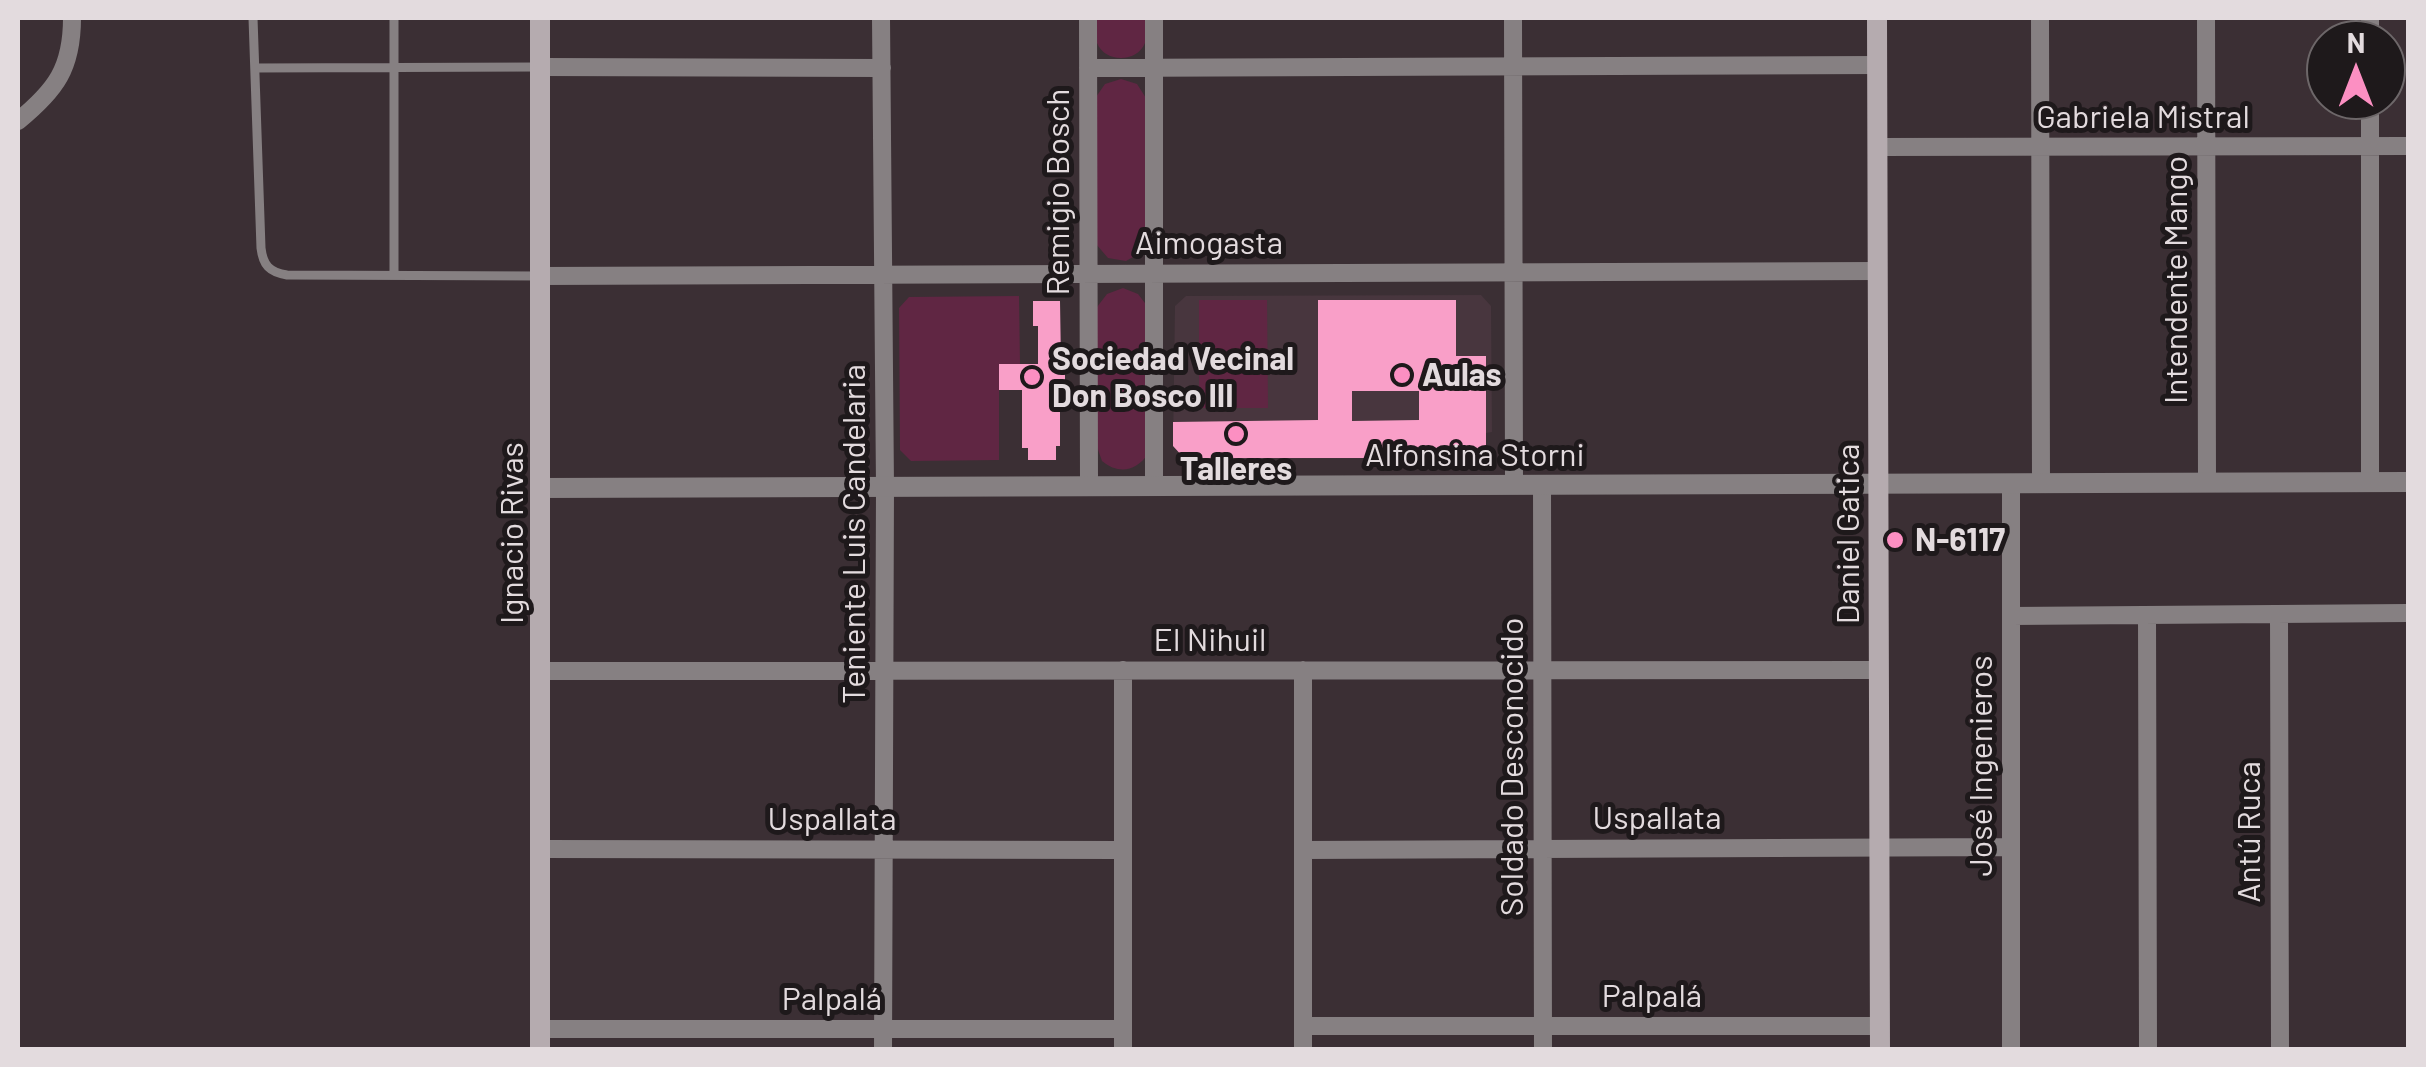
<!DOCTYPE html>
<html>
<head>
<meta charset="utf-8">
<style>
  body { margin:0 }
  #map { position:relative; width:2426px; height:1067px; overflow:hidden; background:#3b2f34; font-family:Barlow,sans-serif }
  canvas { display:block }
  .frame { position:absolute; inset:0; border:20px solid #e3dbde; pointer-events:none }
  .north { position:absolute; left:2306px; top:20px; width:100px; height:100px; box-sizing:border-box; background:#1e191b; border:2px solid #6d6769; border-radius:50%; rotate:0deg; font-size:28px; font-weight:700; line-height:40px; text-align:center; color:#e3dbde }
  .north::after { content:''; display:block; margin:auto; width:35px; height:45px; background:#fc8fc2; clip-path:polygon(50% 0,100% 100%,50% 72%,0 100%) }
</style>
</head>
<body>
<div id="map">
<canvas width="2426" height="1067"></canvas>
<div class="frame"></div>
<div class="north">N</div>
</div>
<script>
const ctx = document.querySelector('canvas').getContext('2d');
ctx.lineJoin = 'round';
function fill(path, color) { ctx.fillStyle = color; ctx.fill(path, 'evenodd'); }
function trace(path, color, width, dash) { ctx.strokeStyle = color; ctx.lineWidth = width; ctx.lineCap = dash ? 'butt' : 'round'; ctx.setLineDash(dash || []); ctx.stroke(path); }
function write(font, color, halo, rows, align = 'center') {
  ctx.font = font + ' Barlow,sans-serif'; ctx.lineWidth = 10; ctx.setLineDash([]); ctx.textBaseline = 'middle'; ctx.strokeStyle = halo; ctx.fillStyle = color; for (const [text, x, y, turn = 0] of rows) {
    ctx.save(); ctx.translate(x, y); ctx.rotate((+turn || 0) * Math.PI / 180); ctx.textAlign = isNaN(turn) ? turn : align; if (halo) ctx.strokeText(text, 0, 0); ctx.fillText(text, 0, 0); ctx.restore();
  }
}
fill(new Path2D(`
  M1481,295L1491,306L1492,432L1486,433V458L1184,459L1173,446L1175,306L1186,296Z`), '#48363e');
fill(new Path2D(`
  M1095,18H1148C1147,25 1148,36 1145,43C1137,63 1105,63 1097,43C1094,36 1095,25 1095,18Z
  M1121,79L1137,84L1146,98V244L1142,252L1126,261L1108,258L1096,244V97L1105,84Z
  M1123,288L1138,294L1148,307V454C1136,471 1119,475 1102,461L1096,444L1097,307L1107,294Z
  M1019,296L1020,364L999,365V460L911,461L900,450L899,308L909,297Z
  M1199,300H1267L1268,408H1199Z`), '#602643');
fill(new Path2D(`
  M1318,300H1456V356H1486V458H1184L1173,446V422L1318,420ZM1352,391H1419V420L1352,421Z
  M1033,301H1060L1061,363H1065V401H1060V446H1056V460H1028V448H1022V390H999V364H1038V326H1033Z`), '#f99fc8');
trace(new Path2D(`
  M253,18L261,248C263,265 269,272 287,275L541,276
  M394,18V275
  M255,68L538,67`), '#868082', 9);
trace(new Path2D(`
  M881,18L885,487L883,1050
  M1088,18L1089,486
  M1154,18V486
  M1513,18L1514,485
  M2040,18L2041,483
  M2206,18L2207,482
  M2370,40V18
  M541,67L882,68
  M1088,68L1877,65
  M18,121C56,90 72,68 72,18
  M1877,147L2408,146
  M541,276L1877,271
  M2370,482V100
  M2011,483V1050
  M1542,485L1543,1050
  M2279,614L2280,1050
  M2147,615L2148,1050
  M2011,616L2408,613
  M1123,670V1050
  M1303,670V1050
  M542,671L1879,670
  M541,849L1123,850
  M1303,850L2011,847
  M1303,1026H1880
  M540,1029H1123`), '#868082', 18);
trace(new Path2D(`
  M542,488L2408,482`), '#868082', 20);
trace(new Path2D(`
  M1877,18L1880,1050
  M540,1050V18`), '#b5abaf', 20);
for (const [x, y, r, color] of [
  [1402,375,10,"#fc8fc2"],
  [1032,377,10,"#fc8fc2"],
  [1236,434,10,"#fc8fc2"],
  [1895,540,10,"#fc8fc2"]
]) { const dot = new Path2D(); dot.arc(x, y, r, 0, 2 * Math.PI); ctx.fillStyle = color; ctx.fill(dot); trace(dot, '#1e191b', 4); }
write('32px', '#e3dbde', '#1e191b', [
  ["Gabriela Mistral",2143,117],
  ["Remigio Bosch",1058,192,-90],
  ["Aimogasta",1209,243],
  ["Intendente Mango",2176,280,-90],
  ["Alfonsina Storni",1475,455],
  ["Ignacio Rivas",512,533,-90],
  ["Teniente Luis Candelaria",854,534,-90],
  ["Daniel Gatica",1848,534,-90],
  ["El Nihuil",1210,640],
  ["José Ingenieros",1981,766,-90],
  ["Soldado Desconocido",1512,767,-90],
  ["Uspallata",1657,818],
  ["Uspallata",832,819],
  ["Antú Ruca",2249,832,-90],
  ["Palpalá",1652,996],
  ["Palpalá",832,999]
]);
write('bold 32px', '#e3dbde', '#1e191b', [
  ["Sociedad Vecinal",1052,359],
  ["Don Bosco III",1052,396],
  ["Aulas",1422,375],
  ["Talleres",1236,469,"center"],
  ["N-6117",1915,540]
], 'left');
</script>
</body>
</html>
